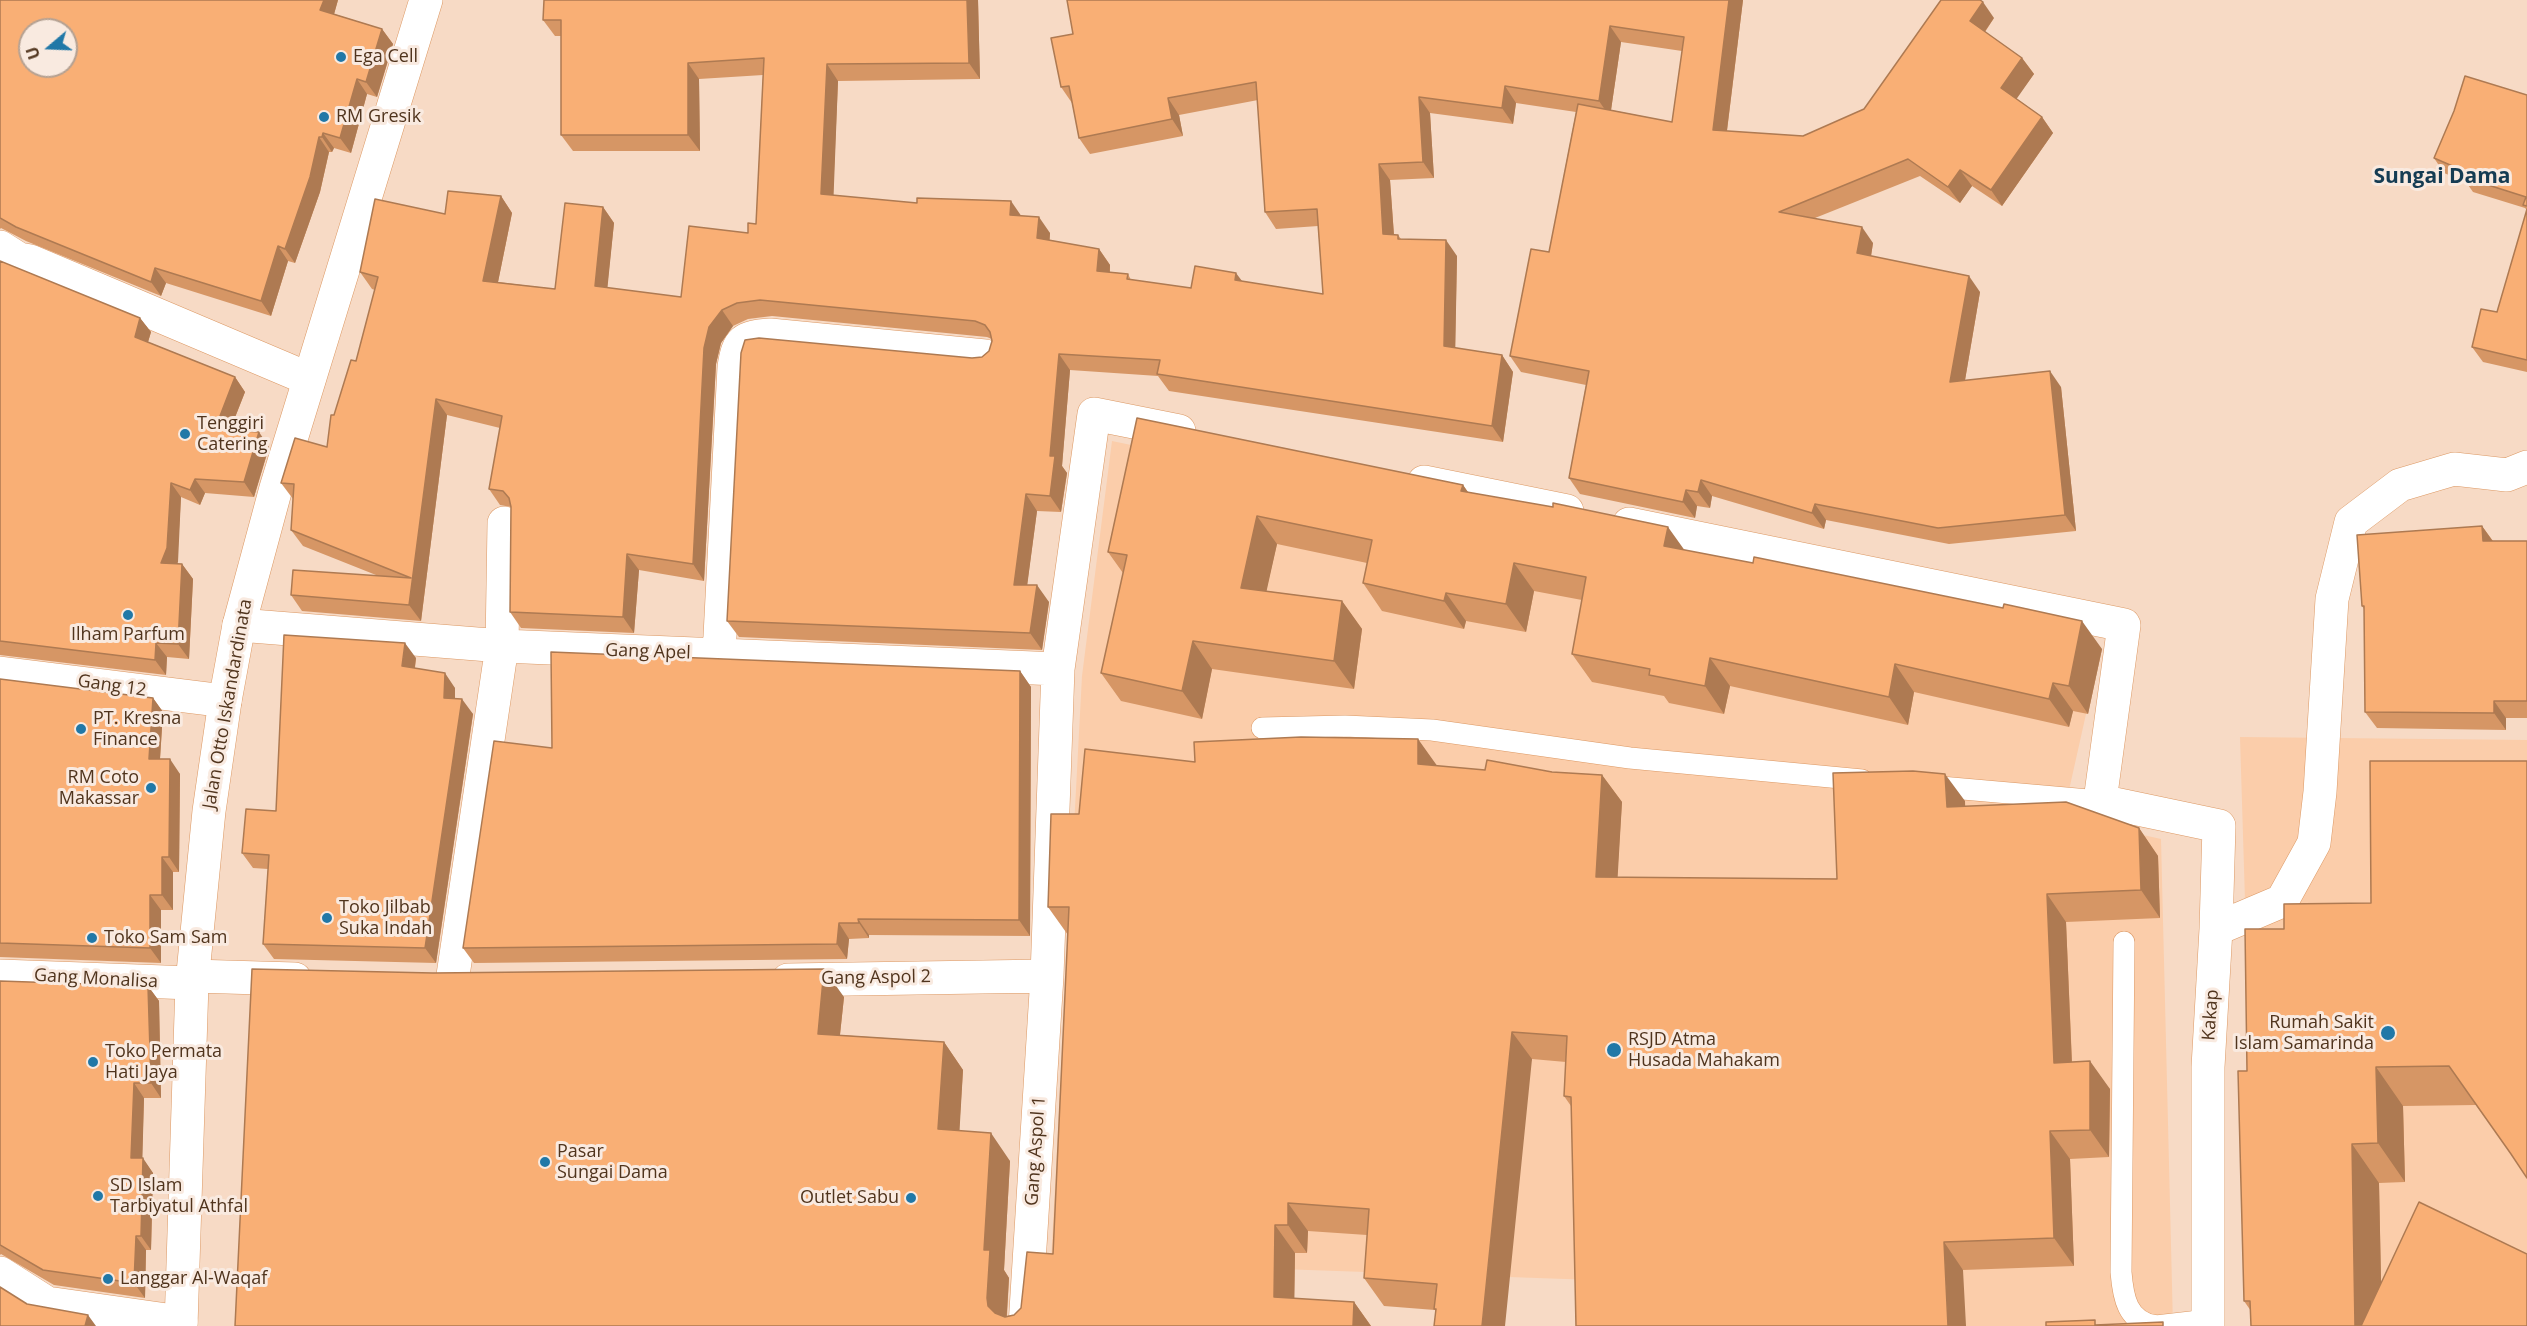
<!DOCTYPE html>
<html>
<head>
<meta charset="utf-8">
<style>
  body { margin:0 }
  #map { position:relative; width:2527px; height:1326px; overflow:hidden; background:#f7dac5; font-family:"Open Sans",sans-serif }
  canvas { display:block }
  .north { position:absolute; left:18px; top:18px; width:60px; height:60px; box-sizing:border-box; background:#f9eae0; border:2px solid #b5a192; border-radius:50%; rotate:251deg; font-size:16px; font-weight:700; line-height:24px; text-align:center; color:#50341d }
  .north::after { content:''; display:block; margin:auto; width:21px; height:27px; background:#2178a7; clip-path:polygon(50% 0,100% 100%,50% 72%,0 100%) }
</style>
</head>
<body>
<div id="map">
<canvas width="2527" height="1326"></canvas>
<div class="north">U</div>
</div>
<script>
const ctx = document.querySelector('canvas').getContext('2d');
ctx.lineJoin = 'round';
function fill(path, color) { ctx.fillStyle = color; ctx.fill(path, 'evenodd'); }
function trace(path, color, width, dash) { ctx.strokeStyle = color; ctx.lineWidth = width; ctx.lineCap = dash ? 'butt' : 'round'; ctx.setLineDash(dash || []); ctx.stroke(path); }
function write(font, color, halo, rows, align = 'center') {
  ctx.font = font + ' "Open Sans",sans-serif'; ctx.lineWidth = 6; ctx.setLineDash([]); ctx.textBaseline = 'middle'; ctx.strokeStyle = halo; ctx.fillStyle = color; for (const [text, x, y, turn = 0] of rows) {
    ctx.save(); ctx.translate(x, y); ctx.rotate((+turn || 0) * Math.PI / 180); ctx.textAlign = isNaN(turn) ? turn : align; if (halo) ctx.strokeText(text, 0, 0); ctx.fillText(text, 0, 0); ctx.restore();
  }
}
fill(new Path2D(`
  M1112,441L2101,647L2063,817L2161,839L2173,1326H1639L1623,1281L1051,1261L1082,676Z
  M2240,737L2527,740V1326H2258Z`), '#fbcdaa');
const lane = new Path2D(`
  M1262,728L1345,726L1432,730L1630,758L1862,780
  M1929,786L2100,801
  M2124,942L2121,1272C2123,1297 2127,1322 2156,1326
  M2156,1326L2208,1320`);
const street = new Path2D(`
  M0,247L19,259L30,261L309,379
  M1424,482L1567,511
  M1629,524L2124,625L2100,801L2219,826L2216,929L2208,1067V1326
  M239,625L502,646L1058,669
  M719,655L734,367C738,340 743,337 770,335L985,356
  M0,673L225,701
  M2216,929L2282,901L2314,843L2320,792L2332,599L2351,522L2400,485L2454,469L2507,475L2527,467
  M0,976L192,983
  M192,976L295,979
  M788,980L1047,976
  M452,982L502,646L504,523
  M0,1273L47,1303L181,1322
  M1025,1326L1047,976L1058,669L1094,414L1179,431`);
const secondary = new Path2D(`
  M181,1326L192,983L209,811L225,701L239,625L276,488L426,0`);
trace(lane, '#dc9863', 22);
trace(street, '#dc9863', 34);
trace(secondary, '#dc9863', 34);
trace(lane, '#fff', 21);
trace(street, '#fff', 33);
trace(secondary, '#fff', 33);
fill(new Path2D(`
  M0,0H338L334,14L382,29L393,44L377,97L367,94L351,153L334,148L332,152H329L320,192L295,263L288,261L271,316L166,283L161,296L26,241L1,228L0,229Z
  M978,0L980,79L838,81L833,195L1021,216L1050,233L1049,240L1099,249L1110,265V272L1128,274L1131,280L1191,288L1242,281L1323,294L1318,226L1276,229L1265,212L1258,100L1179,115L1183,136L1090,154L1079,138L1072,103L1061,87L1051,38L1743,0L1727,131L1803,136L1864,109L1994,18L1985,32L2022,58L2034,74L2016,98L2042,117L2053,133L2002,206L1972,186L1960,203L1920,176L1815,218L1873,243L1871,256L1980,292L1965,380L2061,387L2076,531L1949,544L1826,520L1824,529L1712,496L1710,508L1697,506L1695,518L1580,494L1569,478L1586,385L1521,372L1510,356L1549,252L1576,112L1516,103L1513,124L1430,113L1434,178L1390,180L1394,235H1398L1401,239L1457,256L1455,348L1502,355L1513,372L1503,442L1169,391L1158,376L1070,370L1062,466L1067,473L1061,512L1037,511L1027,585L1049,602L1042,650L739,637L727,621L972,358L982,357L989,351L992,341V339L987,337L772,316L748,319L733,326L721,343L716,364L704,581L639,570L634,633L521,628L510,612L511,507L500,505L489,489L500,428L447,415L421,621L302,611L291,595L376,575L303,546L291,530L293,499L281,483L327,447L334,415L356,361L375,290L372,289L360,272L445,214L501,196L512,213L498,282L555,289L603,207L614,223L607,288L681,297L748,233L756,224L763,75L699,79L700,151H573L561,135V36H555L543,20ZM1621,42L1682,51L1672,122L1611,110Z
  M2527,95V372L2483,362L2472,347L2497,312L2527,210L2525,208L2473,192L2466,182L2444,173L2434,158Z
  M0,261L140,318L151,332L148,342L235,377L245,392L230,430L269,447L254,497L205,493L200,505L181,497L177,564H182L193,579L189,659L167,657L166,675L0,655Z
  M1137,418L1463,485L1468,492L1684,550L2102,649L2088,714L2073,711L2069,727L1914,692L1908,725L1730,686L1724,714L1669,703L1664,696L1592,682L1572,654L1582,600L1534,591L1526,632L1466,621L1464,629L1382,611L1363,583L1367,563L1277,544L1266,591L1342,601L1362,629L1354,689L1212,669L1202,719L1121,701L1101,673L1123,573L1108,552Z
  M2482,526L2493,541H2527V718H2506V730L2377,728L2365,712L2364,609L2362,606Z
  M416,658L415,668L455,688V699L473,714L436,963L274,959L263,944L268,869L253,868L242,853L276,811Z
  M1020,671L1031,687L1030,936L869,935V938L849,939L847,959L474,963L463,948L552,748Z
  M0,679L153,698L163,712L160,759L180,774L179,872H173V910H161V963L0,957Z
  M1195,762L1437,766L1485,770L1552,772L1602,775L1622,802L1617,878L1837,879L1965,801V806L2139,828L2158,856L2160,918L2066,922L2072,1062L2110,1089L2109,1157L2070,1159L2074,1266L1963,1270L1571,1106L1564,1096L1566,1062L1532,1059L1436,1312L1435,1310L1384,1306L1364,1278L1367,1235L1308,1231L1307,1253H1295L1294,1299L1354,1302L1371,1326H235L844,997L840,1035L944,1042L963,1070L959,1131L1010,1161L1004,1270L1009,1278L1007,1316L1014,1315L1021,1308L1053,1254L1068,935L1048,907L1079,814Z
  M2371,903L2516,1160L2476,1105L2403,1106L2405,1182L2379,1183L2381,1284L2527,1254L2251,1311L2244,1301L2247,1071L2284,929Z
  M0,981L148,986L159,1001L161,1098H144L142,1158L153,1173L151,1250H146L145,1298L54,1285L1,1254L0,1255Z`), '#d69665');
fill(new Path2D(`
  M324,0H338L331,25L320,10Z
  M967,0H978L980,79L969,63Z
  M1729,0H1743L1725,146L1713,130Z
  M1983,2L1994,18L1981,37L1970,21Z
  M1610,26L1621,42L1610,117L1599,101Z
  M382,29L393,44L377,97L366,82Z
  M2022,58L2034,74L2013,104L2001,88Z
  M688,63L699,79L700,151L688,135Z
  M827,64L838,81L833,210L821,194Z
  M357,79L367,94L351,153L340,138Z
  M1505,86L1516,103L1513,124L1502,108Z
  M1419,97L1430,113L1434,178L1423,162Z
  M1168,98L1179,115L1183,136L1172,119Z
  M2042,117L2053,133L2002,206L1991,190Z
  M323,133L334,148L332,152L322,137Z
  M319,137L329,152L320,192L295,263L285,249Z
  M1379,164L1390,180L1395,250L1383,234Z
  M1960,170L1972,186L1960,203L1948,187Z
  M501,196L512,213L495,297L483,281Z
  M1011,201L1022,217L1010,215Z
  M603,207L614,223L606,302L595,286Z
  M1039,217L1050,233L1049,254L1037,238Z
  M1862,227L1873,243L1869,269L1857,253Z
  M1446,240L1457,256L1455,363L1444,346Z
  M278,246L288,261L271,316L261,301Z
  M1099,249L1110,265L1109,287L1097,271Z
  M155,268L166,283L161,296L151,282Z
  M1236,273L1248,289L1235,280Z
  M1969,276L1980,292L1962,398L1950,382Z
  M722,310L733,326L721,343L716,364L704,581L693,564L704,348L709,327Z
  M140,318L151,332L145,352L135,337Z
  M1059,354L1070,370L1062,466L1067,473L1061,512L1050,496V456Z
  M1502,355L1513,372L1503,442L1492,426Z
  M2050,371L2061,387L2076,531L2065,515Z
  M235,377L245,392L225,443L215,429Z
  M436,399L447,415L421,621L409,605Z
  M259,432L269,447L254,497L244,482Z
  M195,479L205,493L200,505L190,490Z
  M1701,480L1712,496L1710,508L1698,492Z
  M171,483L181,497L178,562L171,578L161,563Z
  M1463,485L1482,513L1461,491Z
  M1686,490L1697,506L1695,518L1683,502Z
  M1026,494L1037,511L1025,602L1014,585Z
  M1815,504L1826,520L1824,529L1812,513Z
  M1257,516L1277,544L1261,616L1241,588Z
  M2482,526L2494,543L2483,541Z
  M1668,527L1688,555L1664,546Z
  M627,554L639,570L634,633L623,617Z
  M1514,563L1534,591L1526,632L1506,604Z
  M182,564L193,579L189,659L178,644Z
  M1037,585L1049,602L1042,650L1030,633Z
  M1446,593L1466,621L1464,629L1444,601Z
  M1342,601L1362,629L1354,689L1334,661Z
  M2082,621L2102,649L2088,714L2069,686Z
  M1193,641L1212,669L1202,719L1182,691Z
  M156,643L167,657L166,675L155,660Z
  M405,643L416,658L413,681L402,666Z
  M1710,658L1730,686L1724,714L1705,686Z
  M1895,664L1914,692L1908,725L1889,697Z
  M1020,671L1031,687L1030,936L1019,920Z
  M445,673L455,688V713L444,698Z
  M2053,683L2073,711L2069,727L2049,699Z
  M153,698L163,712L159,774L149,759Z
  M462,699L473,714L436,963L425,948Z
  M2494,701L2506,718V730L2494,713Z
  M1418,739L1438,767L1418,764Z
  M170,759L180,774L179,872L169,857Z
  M1945,774L1965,801L1966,835L1947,807Z
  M1602,775L1622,802L1616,905L1596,877Z
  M2139,828L2158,856L2160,918L2141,890Z
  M162,857L173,872V910L162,895Z
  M2047,894L2066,922L2073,1091L2054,1063Z
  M150,895L161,910V963L150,948Z
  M858,919L869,935V938L859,923Z
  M839,923L849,939L847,959L837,944Z
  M824,969L844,997L837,1062L818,1034Z
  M148,986L159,1001L161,1098L151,1083Z
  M1512,1032L1532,1059L1505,1326H1482Z
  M944,1042L963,1070L958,1157L938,1129Z
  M2090,1061L2110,1089L2109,1157L2090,1130Z
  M2376,1067L2403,1106L2405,1182L2378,1143Z
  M134,1083L144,1098L142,1173L131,1158Z
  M2050,1131L2070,1159L2074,1266L2054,1238Z
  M991,1133L1010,1161L1004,1270L1009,1278L1006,1326L988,1306L987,1298L984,1250Z
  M2352,1144L2379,1183L2382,1326H2355Z
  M143,1158L153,1173L151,1250L141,1236Z
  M1288,1203L1308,1231L1307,1253L1288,1225Z
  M1275,1225L1295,1253L1294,1325L1274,1297Z
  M136,1236L146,1250L145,1298L134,1283Z
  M1944,1242L1963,1270L1966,1326H1948Z
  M1354,1302L1371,1326H1353Z
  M88,1315L96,1326H85Z`), '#ae7a52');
const building = new Path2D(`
  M0,0H324L320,10L382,29L366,82L357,79L340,138L323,133L322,137H319L310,177L285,249L278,246L261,301L155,268L151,282L16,227L0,218ZM30,30H66V66H30Z
  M544,0H967L969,63L827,64L821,194L917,203V198L1011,201L1010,215L1039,217L1037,238L1099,249L1097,271L1128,274L1127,279L1191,288L1195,266L1236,273L1235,280L1323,294L1317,209L1265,212L1256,82L1168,98L1172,119L1079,138L1069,86L1061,87L1051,38L1073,34L1067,0H1729L1713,130L1803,136L1864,109L1941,0H1980L1983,2L1970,21L2022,58L2001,88L2042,117L1991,190L1960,170L1948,187L1908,159L1779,212L1862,227L1857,253L1969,276L1950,382L2050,371L2065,515L1938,528L1815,504L1812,513L1701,480L1698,492L1686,490L1683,502L1569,478L1589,371L1510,356L1531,249L1549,252L1578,104L1672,122L1684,37L1610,26L1599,101L1505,86L1502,108L1419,97L1423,162L1379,164L1383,234L1398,235V239L1446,240L1444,346L1502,355L1492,426L1157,374L1160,360L1059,354L1050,456H1055L1050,496L1026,494L1014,585H1037L1030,633L727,621L741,353L745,340L759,338L972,358L982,357L989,351L992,341L990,332L985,325L975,321L760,300L737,303L722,310L709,327L704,348L693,564L627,554L623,617L510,612L511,507L509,498L503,491L489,489L502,416L436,399L409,605L291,595L293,570L411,578L291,530L294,484L281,483L295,438L327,447L331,415H334L351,360L356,361L378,277L360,272L375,199L445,214L448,191L501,196L483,281L555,289L565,203L603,207L595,286L681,297L689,226L748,233V223L756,224L764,58L688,63V135H561V20H543Z
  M2465,76L2527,95V206L2523,205L2526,197L2463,177L2464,171L2434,158L2454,111Z
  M2527,209V360L2472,347L2481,309L2497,312Z
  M0,261L140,318L135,337L235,377L215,429L259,432L244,482L195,479L190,490L171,483L167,548L161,563L182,564L178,644L156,643L155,660L0,641Z
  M1137,418L1463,485L1461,491L1553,507V503L1668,527L1664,546L1753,563L1754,557L2003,608L2004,604L2082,621L2069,686L2053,683L2049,699L1895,664L1889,697L1710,658L1705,686L1649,675L1650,669L1572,654L1586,577L1514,563L1506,604L1446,593L1444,601L1363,583L1372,540L1257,516L1241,588L1342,601L1334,661L1193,641L1182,691L1101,673L1127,555L1108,552Z
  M2482,526L2483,541H2527V701H2494V713L2365,712L2364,606H2362L2357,535Z
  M284,635L405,643L402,666L445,673L444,698L462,699L425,948L263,944L269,855L242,853L246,809L276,811Z
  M551,652L1020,671L1019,920L858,919L859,923H839L837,944L463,948L494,741L552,748Z
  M0,679L153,698L149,759H170L169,857H162V895H150V948L0,943Z
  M1301,737L1418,739V764L1485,770L1487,760L1552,772L1602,775L1596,877L1837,879L1833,773L1913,771L1945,774L1947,807L2066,802L2139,828L2141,890L2047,894L2054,1063L2090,1061V1130L2050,1131L2054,1238L1944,1242L1948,1326H1576L1571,1097L1564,1096L1567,1036L1512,1032L1482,1326H1434L1436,1309H1434L1437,1284L1364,1278L1369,1209L1288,1203V1225H1275L1274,1297L1354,1302L1353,1326H235L252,969L433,973L824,969L818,1034L944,1042L938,1129L991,1133L984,1250H990L987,1298L988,1306L995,1313L1005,1317L1014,1315L1021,1308L1027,1252L1053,1254L1069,907H1048L1051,814H1079L1085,749L1195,762L1194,742Z
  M2370,761H2527V1178L2511,1154L2449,1066L2376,1067L2378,1143L2352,1144L2355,1326H2251L2250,1301H2244L2238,1071H2247L2245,929H2284V904L2371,903Z
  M0,981L148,986L151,1083H134L131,1158H143L141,1236H136L134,1283L43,1270L0,1245Z
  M2419,1202L2527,1254V1326H2361Z
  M0,1287L27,1304L88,1315L85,1326H0Z
  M2095,1320V1325L2163,1322V1326H2046V1322Z`);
fill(building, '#f9af75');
trace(building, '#ae7a52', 1.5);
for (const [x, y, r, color] of [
  [341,57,6,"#2178a7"],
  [324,117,6,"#2178a7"],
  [185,434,6,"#2178a7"],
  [128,615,6,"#2178a7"],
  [81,729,6,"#2178a7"],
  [151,788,6,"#2178a7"],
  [327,918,6,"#2178a7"],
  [92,938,6,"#2178a7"],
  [2388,1033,8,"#2178a7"],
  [1614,1050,8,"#2178a7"],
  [93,1062,6,"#2178a7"],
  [545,1162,6,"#2178a7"],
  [98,1196,6,"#2178a7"],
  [911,1198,6,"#2178a7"],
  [108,1279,6,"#2178a7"]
]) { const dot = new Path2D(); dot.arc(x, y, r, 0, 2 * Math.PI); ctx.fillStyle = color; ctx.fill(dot); trace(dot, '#f9eae0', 2); }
write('18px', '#50341d', '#f9eae0', [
  ["Ega Cell",353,57],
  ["RM Gresik",336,117],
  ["Tenggiri",197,424],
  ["Catering",197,445],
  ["Ilham Parfum",128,635,"center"],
  ["PT. Kresna",93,719],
  ["Finance",93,740],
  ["RM Coto",139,778,"right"],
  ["Makassar",139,799,"right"],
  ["Toko Jilbab",339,908],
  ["Suka Indah",339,929],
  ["Toko Sam Sam",104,938],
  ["Rumah Sakit",2374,1023,"right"],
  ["Islam Samarinda",2374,1044,"right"],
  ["RSJD Atma",1628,1040],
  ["Husada Mahakam",1628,1061],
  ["Toko Permata",105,1052],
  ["Hati Jaya",105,1073],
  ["Pasar",557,1152],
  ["Sungai Dama",557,1173],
  ["SD Islam",110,1186],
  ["Tarbiyatul Athfal",110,1207],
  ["Outlet Sabu",899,1198,"right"],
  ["Langgar Al-Waqaf",120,1279]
], 'left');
write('18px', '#50341d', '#f9eae0', [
  ["Gang Apel",648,652,2],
  ["Gang 12",112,686,8],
  ["Jalan Otto Iskandardinata",228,704,-80],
  ["Gang Aspol 2",876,978,-1],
  ["Gang Monalisa",96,979,3],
  ["Kakap",2211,1015,-86],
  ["Gang Aspol 1",1036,1151,-86]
]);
write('bold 21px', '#153c53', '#f9eae0', [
  ["Sungai Dama",2442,177]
]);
</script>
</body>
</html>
